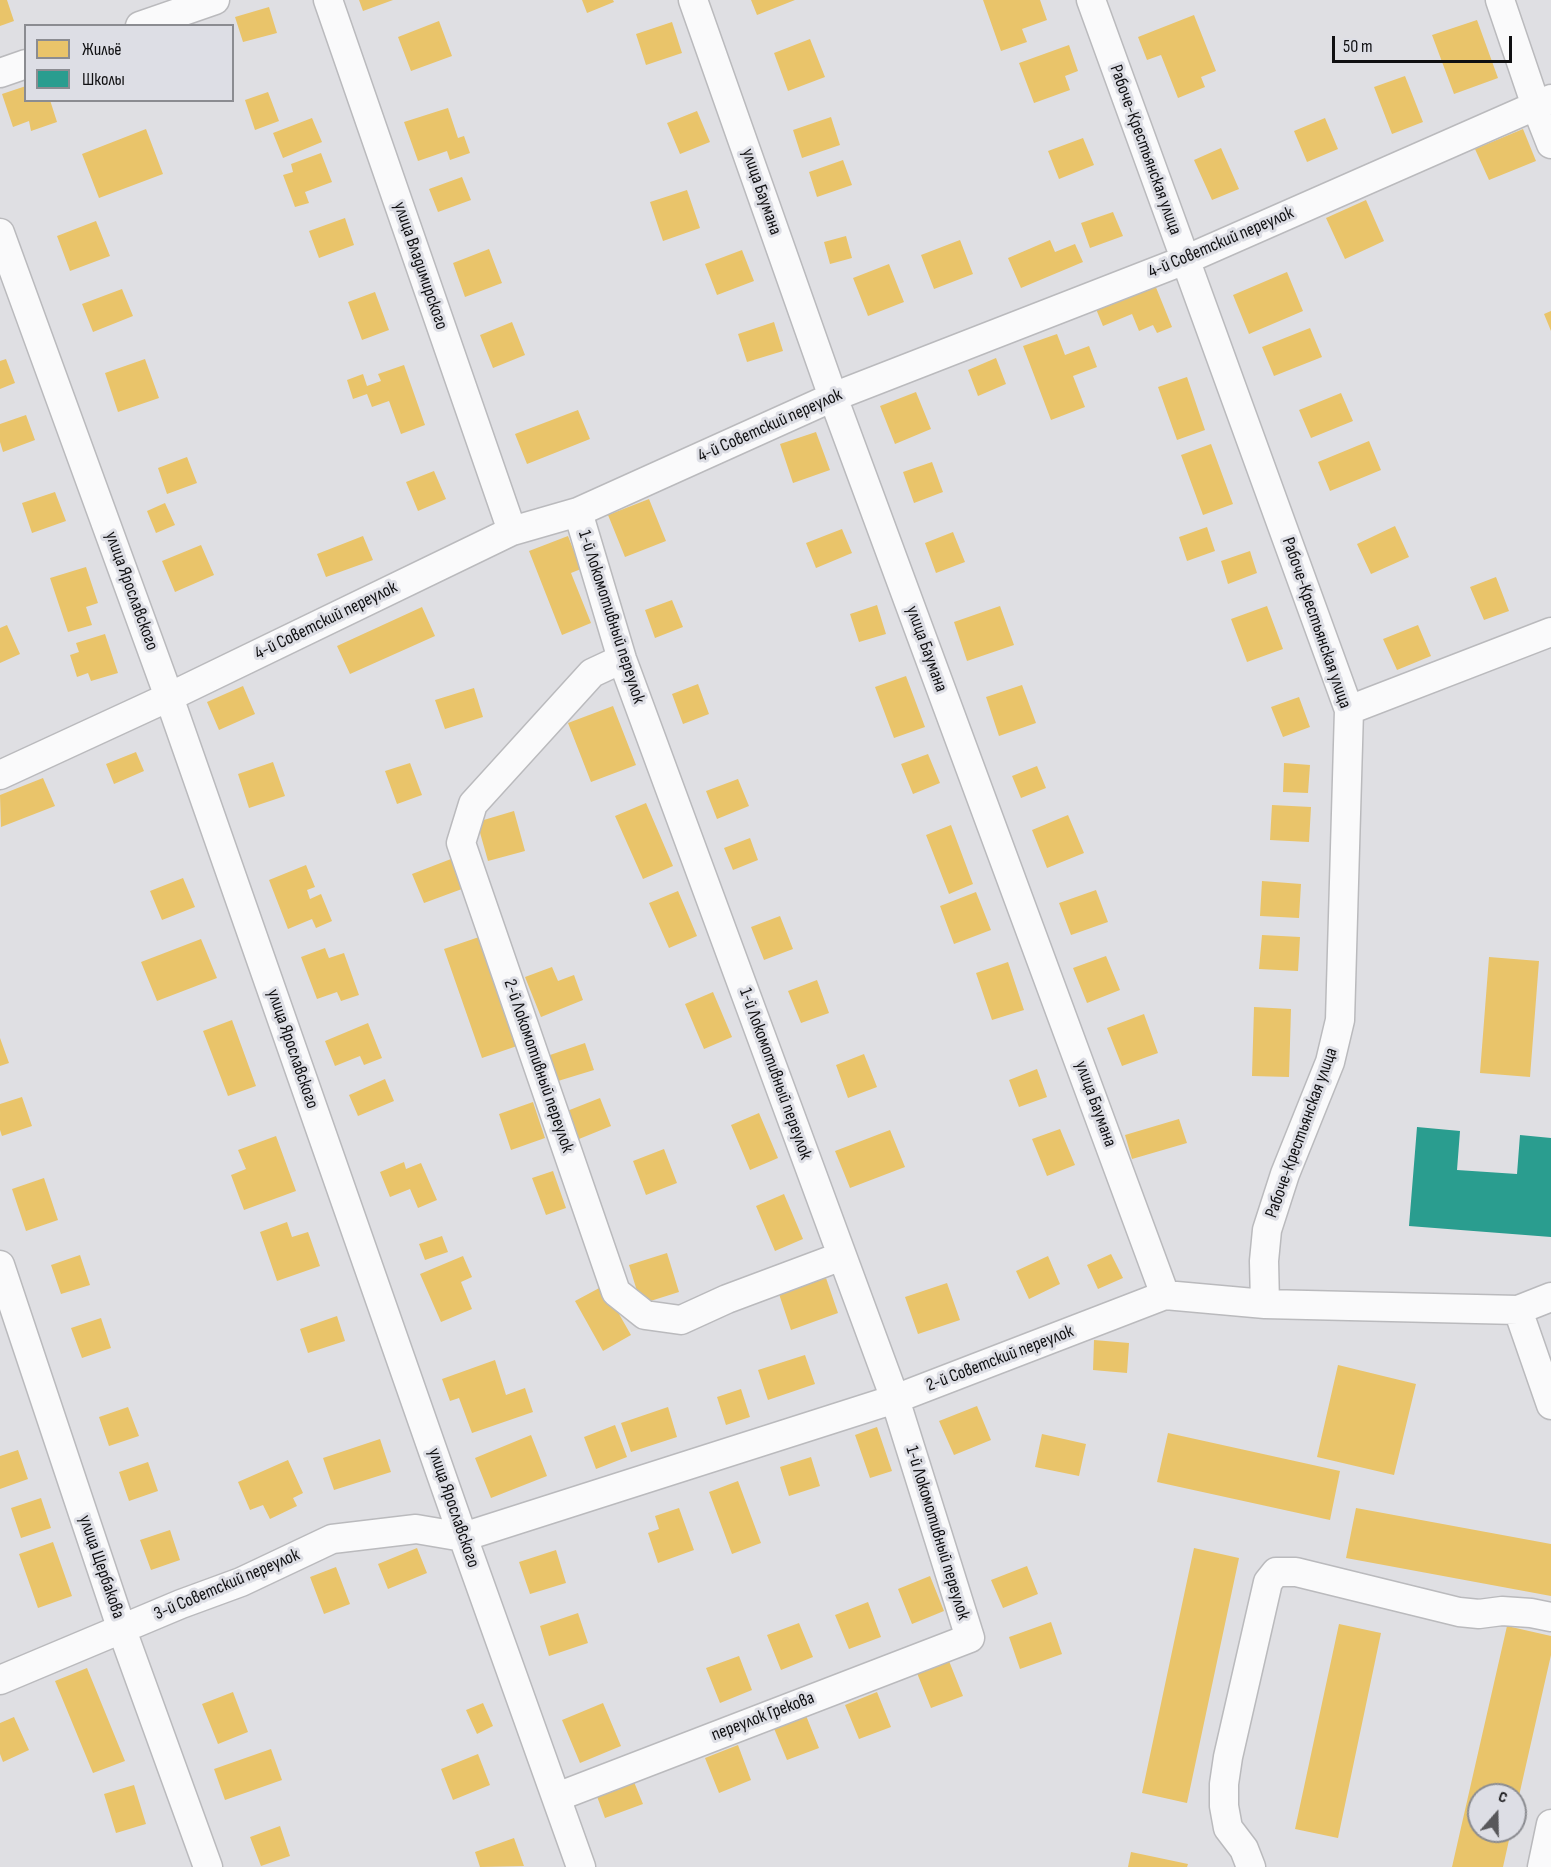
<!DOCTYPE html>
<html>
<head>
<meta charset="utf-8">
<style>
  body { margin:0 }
  #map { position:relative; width:1551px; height:1867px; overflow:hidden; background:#dfdfe3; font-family:"Sofia Sans Condensed",sans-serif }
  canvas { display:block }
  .legend { position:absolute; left:24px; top:24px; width:210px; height:78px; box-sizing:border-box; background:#dddee5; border:2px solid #8b8c91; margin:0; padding:8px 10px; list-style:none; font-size:18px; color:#101012 }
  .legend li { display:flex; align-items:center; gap:12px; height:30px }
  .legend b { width:30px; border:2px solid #8b8c91 }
  .north { position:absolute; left:1467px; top:1783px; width:60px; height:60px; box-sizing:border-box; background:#dddee5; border:2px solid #8b8c91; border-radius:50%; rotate:20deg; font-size:16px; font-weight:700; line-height:24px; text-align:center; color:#101012 }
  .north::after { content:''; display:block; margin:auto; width:21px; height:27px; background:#58585b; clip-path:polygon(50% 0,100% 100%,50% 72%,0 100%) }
  .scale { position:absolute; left:1332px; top:36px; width:180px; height:27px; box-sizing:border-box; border:3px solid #101012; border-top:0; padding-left:8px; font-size:18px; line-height:21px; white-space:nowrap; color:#101012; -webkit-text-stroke:4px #dddee5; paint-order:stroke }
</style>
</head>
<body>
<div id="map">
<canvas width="1551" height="1867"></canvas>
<ul class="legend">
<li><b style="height:16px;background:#e9c46a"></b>Жильё</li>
<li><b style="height:16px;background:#2a9d8f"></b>Школы</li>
</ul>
<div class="north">С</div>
<div class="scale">50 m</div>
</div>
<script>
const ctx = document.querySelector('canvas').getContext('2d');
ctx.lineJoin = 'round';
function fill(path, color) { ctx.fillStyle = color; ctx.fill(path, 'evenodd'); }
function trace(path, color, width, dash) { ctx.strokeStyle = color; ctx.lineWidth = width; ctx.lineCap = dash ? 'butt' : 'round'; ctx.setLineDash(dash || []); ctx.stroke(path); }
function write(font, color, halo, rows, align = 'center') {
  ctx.font = font + ' "Sofia Sans Condensed",sans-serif'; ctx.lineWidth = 6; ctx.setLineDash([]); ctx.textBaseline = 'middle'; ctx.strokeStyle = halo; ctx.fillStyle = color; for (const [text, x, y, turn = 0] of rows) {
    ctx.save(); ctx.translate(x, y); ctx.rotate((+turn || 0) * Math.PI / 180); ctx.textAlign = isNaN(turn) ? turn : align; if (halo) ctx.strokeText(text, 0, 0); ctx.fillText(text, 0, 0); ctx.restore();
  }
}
fill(new Path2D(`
  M0,0H7L14,21L0,26Z
  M359,0H393L363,11Z
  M582,0H613L614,2L587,13Z
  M751,0H795L757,15Z
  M983,0H1040L1047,20L1022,29L1027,42L1001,51Z
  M269,7L277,33L243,42L235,17Z
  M1194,15L1216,71L1201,77L1205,87L1178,98L1161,55L1147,60L1138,37Z
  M1477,20L1498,78L1454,94L1432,35Z
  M439,21L452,56L411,71L398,37Z
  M672,22L682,53L646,65L636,34Z
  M810,39L825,77L788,91L774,53Z
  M1069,45L1078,71L1065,76L1070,90L1034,103L1019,63Z
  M1405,76L1423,122L1392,134L1374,87Z
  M26,86V100H50L57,122L31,131L29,121L13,127L2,94Z
  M268,92L279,121L255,130L245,100Z
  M448,108L458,138L464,136L470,153L450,160L447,151L418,161L404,122Z
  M697,111L710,142L680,154L667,123Z
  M831,117L840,145L802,158L793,130Z
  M312,118L322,142L283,158L273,133Z
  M1325,118L1338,149L1307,162L1294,131Z
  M146,129L163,174L99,198L82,154Z
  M1523,129L1536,161L1489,180L1475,149Z
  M1083,138L1094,165L1059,179L1048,151Z
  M1221,148L1239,189L1212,200L1194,160Z
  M321,153L332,182L305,192L309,203L295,207L283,175L293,172L291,164Z
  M843,160L852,185L817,197L809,172Z
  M462,177L471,200L438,212L429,189Z
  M687,190L700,228L663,241L650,202Z
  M1366,200L1384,241L1345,259L1326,218Z
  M1113,212L1123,236L1090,248L1081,223Z
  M345,218L354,245L319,258L309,231Z
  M96,221L110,256L70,271L57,236Z
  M846,236L852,258L830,264L824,242Z
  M960,240L973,274L934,289L921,255Z
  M1050,240L1055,252L1075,244L1083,262L1021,288L1008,258Z
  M489,249L502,283L465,297L453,263Z
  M742,250L754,281L717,295L705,264Z
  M889,264L904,302L868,316L853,278Z
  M1287,272L1303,311L1249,334L1233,295Z
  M1153,280L1172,327L1157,333L1153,325L1139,331L1132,314L1103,326L1094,304Z
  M122,289L133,316L93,332L82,304Z
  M375,292L389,330L362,340L348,302Z
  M1551,311V331L1544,314Z
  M512,322L525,355L493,368L480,335Z
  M774,322L783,351L747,362L738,334Z
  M1310,328L1322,357L1274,376L1262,347Z
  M1057,334L1065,355L1089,346L1097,367L1073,376L1085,407L1051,420L1023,346Z
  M996,358L1006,384L978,396L968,370Z
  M6,359L15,383L0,389V361Z
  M145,359L159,398L118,412L105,373Z
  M404,365L425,425L401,434L389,401L372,407L367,394L353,399L347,380L363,374L367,386L381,381L378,374Z
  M1187,377L1205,430L1177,440L1158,387Z
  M916,392L931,429L895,444L880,406Z
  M1341,393L1353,421L1311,438L1299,410Z
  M578,410L590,439L527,464L515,434Z
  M26,415L35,440L3,452L0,442V424Z
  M816,432L830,470L793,483L780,444Z
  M1369,441L1381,470L1330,491L1318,462Z
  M1211,444L1233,504L1203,515L1181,455Z
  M187,457L197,483L167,494L158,468Z
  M932,462L943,492L914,503L903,472Z
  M434,471L446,499L418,511L406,482Z
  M55,492L66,521L32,533L22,503Z
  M649,499L666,541L625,557L608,515Z
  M165,503L175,525L156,533L147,511Z
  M1395,526L1409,557L1371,574L1357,544Z
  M1207,527L1215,551L1187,561L1179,537Z
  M842,529L852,553L816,568L806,543Z
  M953,532L965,562L936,573L925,543Z
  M363,536L373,560L326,577L317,554Z
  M568,536L581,569L571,573L591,623L562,635L529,551Z
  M201,545L214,575L175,592L162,561Z
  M1250,551L1257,573L1228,584L1221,561Z
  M86,567L98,603L86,607L92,625L68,632L50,578Z
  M1496,577L1509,611L1484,620L1470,587Z
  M672,600L683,627L655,638L645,610Z
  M877,605L886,634L859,642L850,614Z
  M1000,606L1014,645L967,661L954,622Z
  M1267,606L1283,649L1247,662L1231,619Z
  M422,607L435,636L350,674L337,646Z
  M7,625L20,654L0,663V628Z
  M1418,625L1431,656L1397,670L1383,639Z
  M105,634L118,673L91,681L88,673L77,677L70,655L79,652L76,643Z
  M906,676L925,727L894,738L875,687Z
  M698,684L709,714L683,724L672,694Z
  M1022,685L1036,723L999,736L986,697Z
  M243,686L255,714L219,730L207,702Z
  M474,688L483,717L445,729L435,700Z
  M1299,697L1310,727L1283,737L1271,707Z
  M613,706L636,765L591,782L568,723Z
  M136,752L144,771L114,784L106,764Z
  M928,754L940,783L913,794L901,764Z
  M273,762L285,796L249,808L238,774Z
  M410,763L422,795L397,804L385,771Z
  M1284,763L1310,765L1308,793L1283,792Z
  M1037,766L1046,788L1021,798L1012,776Z
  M43,778L55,806L1,827L0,795Z
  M738,779L749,806L717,819L706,791Z
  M646,803L673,866L643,879L615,816Z
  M1272,805L1311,807L1309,842L1270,840Z
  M514,811L525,851L488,861L477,822Z
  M1068,815L1084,853L1047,868L1032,830Z
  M951,825L973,884L949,894L926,835Z
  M750,838L758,860L733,870L724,848Z
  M451,859L462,889L424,903L412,874Z
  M306,865L315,887L307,890L310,899L321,894L332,921L316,928L312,919L288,929L269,880Z
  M183,878L195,907L162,920L150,891Z
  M1262,881L1301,884L1299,918L1260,916Z
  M1096,890L1108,922L1071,935L1059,903Z
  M678,891L697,936L669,948L649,903Z
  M976,892L991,930L954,944L940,906Z
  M780,916L793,949L764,960L751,927Z
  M1262,935L1300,937L1298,971L1259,969Z
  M479,937L517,1046L482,1058L444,949Z
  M201,939L217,978L157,1001L141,962Z
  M325,948L329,958L344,953L359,995L341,1001L337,992L317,999L301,957Z
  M1106,956L1120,990L1087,1003L1073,968Z
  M1489,957L1539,961L1530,1077L1480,1073Z
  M1008,962L1024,1010L992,1020L976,973Z
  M552,967L558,981L574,975L583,1000L541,1017L525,977Z
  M817,980L829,1013L801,1023L788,991Z
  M713,992L732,1037L704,1049L685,1004Z
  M1254,1007L1291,1009L1289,1077L1252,1076Z
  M1144,1014L1158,1053L1122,1066L1107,1028Z
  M232,1020L256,1086L228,1096L203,1031Z
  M368,1023L382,1058L364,1065L360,1056L335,1066L325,1041Z
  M0,1038L9,1063L0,1066Z
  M585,1043L594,1070L558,1081L550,1055Z
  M864,1054L877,1087L848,1098L836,1065Z
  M1037,1069L1047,1097L1019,1107L1009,1080Z
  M385,1079L394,1101L358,1116L349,1095Z
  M22,1097L32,1126L2,1136L0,1130V1104Z
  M600,1098L611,1126L579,1139L567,1111Z
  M533,1102L545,1138L511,1150L499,1114Z
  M759,1113L778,1158L750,1170L731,1125Z
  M1179,1119L1187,1143L1132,1159L1125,1135Z
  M1060,1129L1075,1165L1047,1176L1032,1139Z
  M890,1130L905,1167L850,1188L835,1151Z
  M276,1136L296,1191L244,1210L231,1175L246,1169L238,1150Z
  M664,1149L677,1183L646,1195L633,1161Z
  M404,1162L406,1169L421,1163L437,1200L418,1208L410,1189L390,1197L380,1172Z
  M553,1171L566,1208L546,1215L532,1178Z
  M44,1178L58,1220L26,1231L12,1189Z
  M784,1194L803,1239L775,1251L756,1206Z
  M287,1222L292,1237L308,1232L320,1266L277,1281L260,1232Z
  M442,1236L448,1252L425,1260L419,1244Z
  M667,1253L679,1292L641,1304L629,1265Z
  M1111,1254L1123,1278L1098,1289L1087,1265Z
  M80,1255L90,1285L61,1294L51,1265Z
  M463,1256L472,1277L461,1282L472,1309L441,1322L420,1274Z
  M1048,1256L1060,1284L1029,1299L1016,1271Z
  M826,1278L838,1313L791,1330L779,1294Z
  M947,1283L960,1320L918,1334L905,1297Z
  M603,1286L631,1335L603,1351L575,1301Z
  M337,1316L345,1341L308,1353L300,1329Z
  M101,1318L111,1348L82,1358L71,1328Z
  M1094,1340L1129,1343L1127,1373L1093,1370Z
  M805,1355L815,1384L768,1400L758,1370Z
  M495,1360L506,1395L525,1388L533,1412L472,1433L459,1398L450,1401L442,1379Z
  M1338,1365L1416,1384L1394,1475L1317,1457Z
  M741,1389L750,1417L726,1425L717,1397Z
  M977,1406L991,1440L954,1455L939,1421Z
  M128,1407L139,1436L109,1446L99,1417Z
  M668,1407L677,1437L631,1452L621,1423Z
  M615,1425L627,1457L596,1469L584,1437Z
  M877,1427L892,1471L870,1478L855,1435Z
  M1168,1433L1340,1471L1330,1520L1157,1482Z
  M1042,1434L1086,1444L1079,1476L1035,1467Z
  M531,1435L547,1476L491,1498L475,1458Z
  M380,1439L391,1472L334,1490L323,1458Z
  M18,1450L28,1479L0,1489V1456Z
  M811,1457L820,1486L789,1496L780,1467Z
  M288,1460L303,1493L293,1498L297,1506L270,1519L263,1505L250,1510L238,1482Z
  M148,1462L158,1491L129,1501L119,1472Z
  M738,1481L761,1543L732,1554L709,1492Z
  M41,1498L51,1528L21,1538L11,1508Z
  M679,1508L694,1550L658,1563L648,1533L659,1529L655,1516Z
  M1356,1508L1551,1544V1596L1346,1558Z
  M170,1530L180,1560L151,1570L140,1540Z
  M53,1542L72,1596L38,1608L19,1554Z
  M417,1548L427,1573L388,1589L378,1564Z
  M1194,1548L1239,1558L1187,1803L1142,1793Z
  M556,1550L566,1583L530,1594L519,1562Z
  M1027,1566L1038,1594L1003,1608L991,1580Z
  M336,1567L350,1604L324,1614L310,1577Z
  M930,1576L944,1611L912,1624L898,1589Z
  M868,1602L881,1637L849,1649L835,1615Z
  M578,1613L588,1643L549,1656L540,1626Z
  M1051,1622L1062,1654L1020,1669L1009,1637Z
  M799,1623L813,1657L781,1670L767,1635Z
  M1339,1624L1381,1633L1338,1838L1295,1829Z
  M1507,1626L1551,1636V1655L1516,1809L1515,1795H1479V1831H1511L1503,1867H1452Z
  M739,1656L752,1690L720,1703L706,1668Z
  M949,1661L963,1696L931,1708L917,1673Z
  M87,1668L125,1761L93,1773L55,1681Z
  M233,1692L248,1732L218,1744L202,1704Z
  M877,1692L891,1727L859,1739L845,1705Z
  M483,1703L493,1726L477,1734L466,1710Z
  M603,1703L621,1746L580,1763L562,1720Z
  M805,1713L819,1748L787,1760L773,1726Z
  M14,1717L29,1750L3,1762L0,1754V1723Z
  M738,1745L751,1780L719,1793L705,1758Z
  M271,1749L282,1780L225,1800L214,1769Z
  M478,1754L490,1785L453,1800L441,1769Z
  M632,1777L643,1804L605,1818L595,1791Z
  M134,1785L146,1824L116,1833L104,1794Z
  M280,1826L290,1856L261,1866L250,1837Z
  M514,1838L524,1866L480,1867L475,1852Z
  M1131,1852L1188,1864L1187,1867H1128Z`), '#e9c46a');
fill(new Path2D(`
  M1417,1127L1460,1131L1457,1170L1517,1174L1520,1135L1551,1138V1237L1409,1226Z`), '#2a9d8f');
const minor = new Path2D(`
  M328,0L512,531
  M693,0L833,397L1165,1295
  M1091,0L1349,710L1340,1020L1330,1062L1285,1174L1267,1230L1264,1261L1265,1304
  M1500,0L1536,106L1551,144
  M140,26L215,0
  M0,73L26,64
  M0,233L169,697L463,1537L581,1867
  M622,659L592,673L473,804L461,843L616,1292L645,1315L681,1320L727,1299L842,1256
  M1349,710L1551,632
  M0,775L169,697L512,531L578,512L833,397L1185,260L1551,99
  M0,1265L122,1630L208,1867
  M1518,1310L1551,1405
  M0,1680L181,1604L241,1582L332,1539L416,1529L463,1537L895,1399L1165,1295L1265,1304L1518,1310L1551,1297
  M557,1797L970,1638L895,1399L622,659L578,512
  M1251,1867L1244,1849L1228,1828L1224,1806V1784L1228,1757L1268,1582L1276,1572H1296L1459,1612L1479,1614L1502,1611L1531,1613L1551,1617
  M1542,1867L1551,1824`);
trace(minor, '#bababd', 31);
trace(minor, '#fafafb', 28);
write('18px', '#101012', '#dddee5', [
  ["Рабоче-Крестьянская улица",1145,150,70],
  ["улица Баумана",761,192,71],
  ["4-й Советский переулок",1221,243,-23],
  ["улица Владимирского",420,266,71],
  ["4-й Советский переулок",770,426,-24],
  ["улица Ярославского",131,591,70],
  ["1-й Локомотивный переулок",611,617,72],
  ["4-й Советский переулок",326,621,-26],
  ["Рабоче-Крестьянская улица",1316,623,71],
  ["улица Баумана",926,649,70],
  ["улица Ярославского",292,1049,71],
  ["2-й Локомотивный переулок",538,1066,71],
  ["1-й Локомотивный переулок",775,1074,70],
  ["улица Баумана",1095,1104,70],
  ["Рабоче-Крестьянская улица",1302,1133,-70],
  ["2-й Советский переулок",1000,1359,-21],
  ["улица Ярославского",453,1508,71],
  ["1-й Локомотивный переулок",937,1533,73],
  ["улица Щербакова",101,1567,71],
  ["3-й Советский переулок",227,1585,-23],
  ["переулок Грекова",763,1717,-21]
]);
</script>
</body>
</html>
